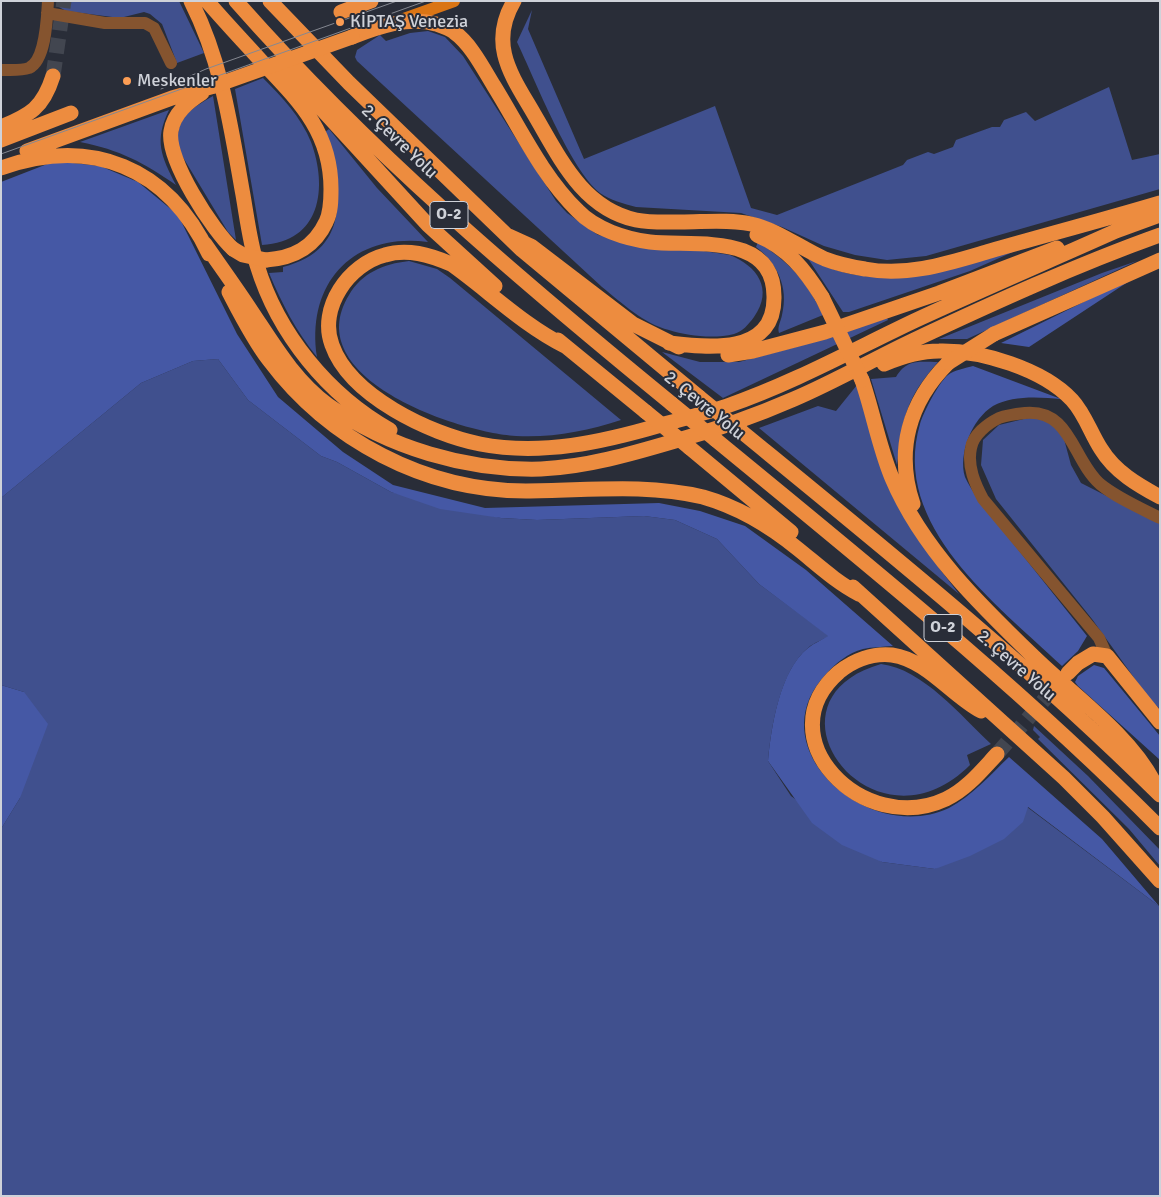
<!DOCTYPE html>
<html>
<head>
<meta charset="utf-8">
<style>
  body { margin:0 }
  #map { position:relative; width:1161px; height:1197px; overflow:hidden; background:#292d38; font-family:Signika,sans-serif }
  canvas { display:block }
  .frame { position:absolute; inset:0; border:2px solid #cfd2d9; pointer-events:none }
</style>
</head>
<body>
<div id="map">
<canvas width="1161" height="1197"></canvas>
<div class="frame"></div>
</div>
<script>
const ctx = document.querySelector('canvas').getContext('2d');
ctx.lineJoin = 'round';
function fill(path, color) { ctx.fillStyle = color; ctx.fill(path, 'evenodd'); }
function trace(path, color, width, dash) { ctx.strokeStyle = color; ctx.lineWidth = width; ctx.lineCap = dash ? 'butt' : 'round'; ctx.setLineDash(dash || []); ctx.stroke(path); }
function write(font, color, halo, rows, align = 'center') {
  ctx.font = font + ' Signika,sans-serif'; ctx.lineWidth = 4; ctx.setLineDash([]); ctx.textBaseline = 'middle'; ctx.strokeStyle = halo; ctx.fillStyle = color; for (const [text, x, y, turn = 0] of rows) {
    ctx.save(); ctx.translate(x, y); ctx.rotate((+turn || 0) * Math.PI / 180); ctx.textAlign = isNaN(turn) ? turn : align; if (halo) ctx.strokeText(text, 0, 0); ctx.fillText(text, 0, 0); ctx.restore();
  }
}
fill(new Path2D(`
  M57,1H179L204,53L177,63L162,24L150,14L144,12L120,18L66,11L59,7Z
  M532,10L528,29L584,159L715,106L751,208L777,215L903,165L907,160L928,152L934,154L953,147L956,140L992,127H1000L1004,120L1026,112L1035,121L1109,87L1132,160L1160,154V189L926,256L887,260L855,255L824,246L782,227L741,213L636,207C624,204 610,200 600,193C570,169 535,80 517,42Z
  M428,31L445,37L463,56L556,201L567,213L598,235L730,255C757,266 774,289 754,317C748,325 743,331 734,334C714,339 688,336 669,330C644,324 622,303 602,287L357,61L355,57L357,50L380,35L386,41L410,33Z
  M263,78C282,97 301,117 311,142C328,188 321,242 262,245L235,89Z
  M213,96L236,240L228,232L178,149C175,118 189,110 213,96Z
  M169,110C154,141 161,156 176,185C143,162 120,150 80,142Z
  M329,129L377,188L428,242C353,232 306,283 317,357C296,331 282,304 269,273L283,272V267C355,249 340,186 325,132Z
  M758,242C791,264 806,280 823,315L779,333C777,327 781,321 782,315C789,287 777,263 756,247Z
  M1015,251L970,271L849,312H843L807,257C875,297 945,268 1015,251Z
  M409,261L437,269L450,278L621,420C587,431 552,438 516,436C457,432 298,378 349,295C362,273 383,264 409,261Z
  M1137,261L967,339H939L1102,273Z
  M887,318L888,320L723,398L662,352L700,362H739L825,339Z
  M218,359L248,400L321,456L337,462L391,492L501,518L537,520L644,516L675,520L717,539L759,584L829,636C822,640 814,643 809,647C780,670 771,727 768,761L791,796L882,862L935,869L1027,807L1159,906L1160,1196H1V829L20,798L24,692L1,685V498L141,383L193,361Z
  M938,362C906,398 902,419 897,465L871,379L896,377C907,359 918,362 938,362Z
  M857,385L939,568L959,594L759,428L818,406L836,411Z
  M1032,417L1052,423L1064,439L1071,465L1081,483L1160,523V709L1150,700L1092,619L996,499L981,465L983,440L999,425Z
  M881,664C923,669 961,716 991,744L967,755L970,765C873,862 752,701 881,664Z
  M1034,726L1088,776L1160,850V866L1129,829L1038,739L1040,737L1033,730Z`), '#40508e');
fill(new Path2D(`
  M55,161L100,166L138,182L178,215L237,334L278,397L343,452L393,485L485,508L659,503L700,511L745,526L806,570L893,646C883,647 872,647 863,649C848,653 836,663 826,674C756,748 869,846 949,808C972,796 990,775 1009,757L1102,839L1159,906L1028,807L1023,822L1004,839L970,856L935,869L882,862L842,845L812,823L768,761C771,727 780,670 808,648C814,643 822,640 828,636L759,584L717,539L675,520L644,516L537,520L501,518L440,509L391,492L337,462L321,456L248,400L218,359L193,361L141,383L1,498V182Z
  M1140,274L1029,347L1001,343Z
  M973,366L1061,399C1040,397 1012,395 993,406C972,419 958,454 965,477C968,484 973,491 977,498L1087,636L1078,651L1062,666C997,604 890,526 920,424C923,413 939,382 948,375C954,370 966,368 973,366Z
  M1094,665L1104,668L1160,736V760L1078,686L1075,682L1078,676Z
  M1,685L24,692L48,724L20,798L1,829Z`), '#4558a5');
trace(new Path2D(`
  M53,76L64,1
  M997,754L1058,684`), '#424650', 15, [15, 8]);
trace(new Path2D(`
  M47,13L105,23H145L154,28L171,63
  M1,70C10,70 21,71 29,68C46,60 47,18 48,1
  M1107,656L1099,638L983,499C975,484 967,466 971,448C973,435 987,424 999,418C1007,415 1016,414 1025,413C1071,409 1072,459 1100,484C1117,498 1140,508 1160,518`), '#85542f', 12);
trace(new Path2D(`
  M401,20L454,1`), '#da7515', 12);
trace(new Path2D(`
  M191,1C222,62 231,128 243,195C247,218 250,243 257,265C278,334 328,395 390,430
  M207,1C225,22 244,42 263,63C299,101 331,132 331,189C331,200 331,212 326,222C314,248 293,258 266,260
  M236,1C367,150 519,279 672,404
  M270,1L349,83L522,250L699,397
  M514,1C488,45 512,76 534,114C560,158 582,208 636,220C651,223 667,222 681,222C704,222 729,219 751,224C778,230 800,248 825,259C838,264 852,267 865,269C908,277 949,263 990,251C1046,235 1103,220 1160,203
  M341,12L371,1
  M352,37C378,27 408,16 436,24C442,26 449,28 454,32C471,44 483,68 494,86C520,128 542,176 578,211C595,229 626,239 650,242C693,247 775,231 774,298C774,355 708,348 669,343
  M285,69L428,225L495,286
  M202,93C188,102 174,113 171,131C166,159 213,231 233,249
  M1,127C30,115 43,108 53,76
  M1,140L71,113
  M27,151L172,98L214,86
  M1,168C91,136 168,167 209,254
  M757,235C788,248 805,270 822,297
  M509,236L531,246L633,324L679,347
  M205,244C221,267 237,289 252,312C274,345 295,381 328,405C389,448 467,471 541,469C586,467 631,454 675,441C715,430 755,416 794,399C834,382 872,360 912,341C993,303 1076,265 1160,235
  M229,292C241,315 253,339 269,360C329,440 425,491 526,491C585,491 644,483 703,497C738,507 770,526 798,549C818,565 836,582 859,594
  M994,334L1160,260
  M558,340L646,412
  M565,346C523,325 489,291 451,264C430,255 407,248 385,255C349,264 318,308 332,345C350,396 430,434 480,444C541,456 603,442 661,425C683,419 706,413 727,406C791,384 853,350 914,321C981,290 1049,261 1116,231L1160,215
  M728,355L753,351L825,332L939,293L1057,248
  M884,364C901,357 920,351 939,351C981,350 1043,369 1072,400C1085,414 1091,434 1101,449C1115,472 1138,485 1160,497
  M862,380C873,412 879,447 892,478C922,549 980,605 1034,657C1073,695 1129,734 1154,782
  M742,432C885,549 1029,665 1160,795
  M716,440C868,565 1021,688 1160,828
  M690,448L791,532
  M913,504C895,451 909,402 948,363
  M853,587L1064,778L1103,817L1160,881
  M1068,673L1078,663L1093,654L1107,656L1160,722
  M981,711C951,695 927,660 892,655C873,653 854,660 839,672C764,737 863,838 946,799C967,789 982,770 997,754`), '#ed8c3f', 15);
trace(new Path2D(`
  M161,89L206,69L397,1
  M1,154L426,1`), '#858891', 1);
trace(new Path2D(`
  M214,86L352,37
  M233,249L243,255L266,260
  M822,297L862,380
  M948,363L994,334
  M699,397L742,432
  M672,404L716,440
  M646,412L690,448`), '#ed8c3f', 15);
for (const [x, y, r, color] of [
  [340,22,5,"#fc9d54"],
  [127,81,5,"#fc9d54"]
]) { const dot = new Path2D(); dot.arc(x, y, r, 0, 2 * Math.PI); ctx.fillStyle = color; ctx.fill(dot); trace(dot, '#292d38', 2); }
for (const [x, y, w] of [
  [449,215,38],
  [943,628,38]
]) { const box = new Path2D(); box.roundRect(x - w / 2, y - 13.5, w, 27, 4); ctx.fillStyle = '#292d38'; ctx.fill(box); trace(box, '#cfd2d9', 1); }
write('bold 16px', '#cfd2d9', null, [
  ["O-2",449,215],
  ["O-2",943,628]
]);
write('18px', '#cfd2d9', '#292d38', [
  ["KİPTAŞ Venezia",350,22],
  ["Meskenler",137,81]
], 'left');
write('18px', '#cfd2d9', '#292d38', [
  ["2. Çevre Yolu",399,142,44],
  ["2. Çevre Yolu",704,406,39],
  ["2. Çevre Yolu",1016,666,41]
]);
</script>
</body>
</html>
